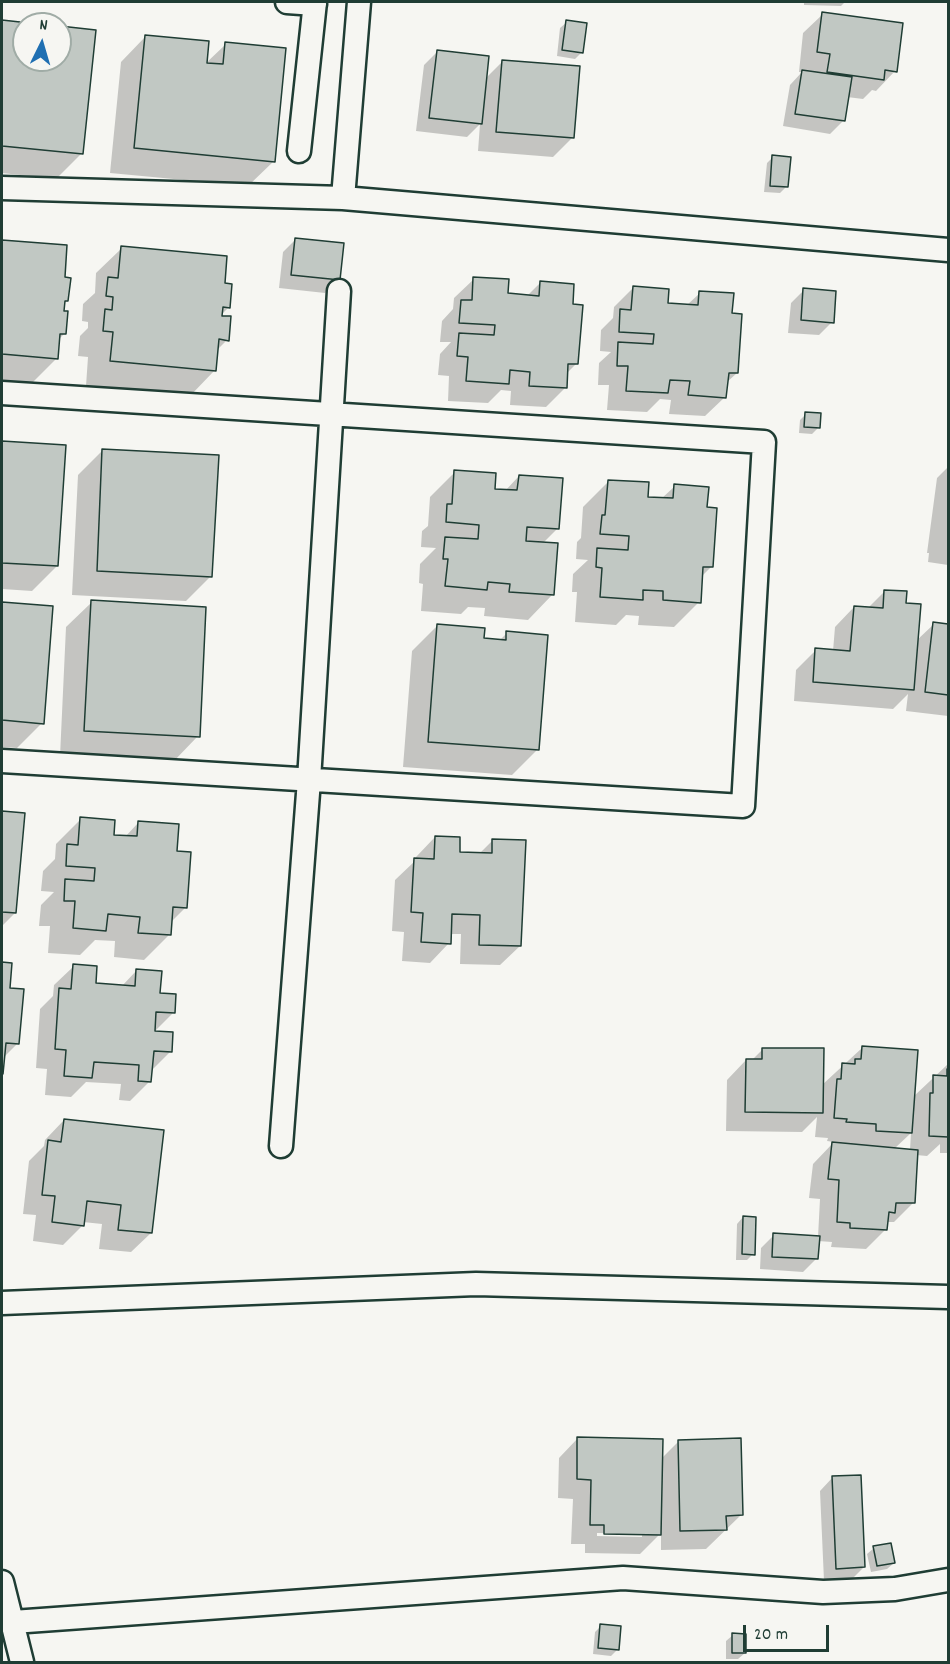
<!DOCTYPE html>
<html>
<head>
<meta charset="utf-8">
<style>
  body { margin:0 }
  #map { position:relative; width:950px; height:1664px; overflow:hidden; background:#f6f6f2; font-family:Dekko,sans-serif }
  canvas { display:block }
  .frame { position:absolute; inset:0; border:3px solid #1f3d34; pointer-events:none }
  .north { position:absolute; left:12px; top:12px; width:60px; height:60px; box-sizing:border-box; background:#f6f6f2; border:2px solid #a0aca6; border-radius:50%; rotate:5deg; font-size:16px; font-weight:700; line-height:24px; text-align:center; color:#1f3d34 }
  .north::after { content:''; display:block; margin:auto; width:21px; height:27px; background:#1f6fb2; clip-path:polygon(50% 0,100% 100%,50% 72%,0 100%) }
  .scale { position:absolute; left:743px; top:1625px; width:86px; height:27px; box-sizing:border-box; border:3px solid #1f3d34; border-top:0; padding-left:8px; font-size:18px; line-height:21px; white-space:nowrap; color:#1f3d34; -webkit-text-stroke:4px #f6f6f2; paint-order:stroke }
</style>
</head>
<body>
<div id="map">
<canvas width="950" height="1664"></canvas>
<div class="frame"></div>
<div class="north">N</div>
<div class="scale">20 m</div>
</div>
<script>
const ctx = document.querySelector('canvas').getContext('2d');
ctx.lineJoin = 'round';
function fill(path, color) { ctx.fillStyle = color; ctx.fill(path, 'evenodd'); }
function trace(path, color, width, dash) { ctx.strokeStyle = color; ctx.lineWidth = width; ctx.lineCap = dash ? 'butt' : 'round'; ctx.setLineDash(dash || []); ctx.stroke(path); }
fill(new Path2D(`
  M804,2H845L841,6L804,5Z
  M823,14L895,71L876,91L872,90L863,99L847,97L843,121L830,134L783,126L790,85L802,72H799L803,33Z
  M2,21L18,23L16,43L24,35V60H60V28L81,154L56,179L2,173Z
  M567,22L582,52L575,59L557,56L560,28Z
  M146,36L205,64L226,44L274,161L248,186L110,173L121,62Z
  M437,52L485,79L502,62L573,137L553,157L478,151L480,124L467,137L416,131L424,65Z
  M773,157L786,187L780,193L764,192L767,163Z
  M296,239L338,279L325,293L279,288L283,252Z
  M2,242L66,247L63,278L67,300L63,304L65,333L58,340L57,358L32,383L2,381Z
  M122,248L223,285L229,307L219,317L227,340L217,350L215,370L190,396L86,386L88,357L78,356L80,336L88,328V322L82,321L83,304L95,293L96,273Z
  M474,279L507,295L527,296L540,283L571,305L577,363L566,374L565,388L546,407L510,405L511,391L501,390L488,403L448,401L449,376L438,375L440,354L451,342H440L442,321L453,309L454,298Z
  M633,288L666,304L687,305L700,293L731,314L737,373L726,383L725,397L705,416L669,414L671,400L660,399L647,412L607,410L609,385H598L599,363L611,352L600,351L601,330L613,318L614,307Z
  M804,290L832,322L819,335L788,333L791,303Z
  M806,414L818,428L812,434L799,433L800,420Z
  M2,443L64,447L57,566L32,591L2,589Z
  M103,450L211,576L186,601L72,595L78,475Z
  M948,467V565L928,562L929,553H927L937,478Z
  M455,472L494,490L505,491L519,476L558,528L543,543L553,594L528,620L484,616L485,608L468,607L461,614L421,611L423,584L419,583L420,564L436,548L421,547L422,531L428,526L430,497Z
  M609,481L646,498L661,499L675,486L712,566L701,577L699,602L674,627L638,625L639,616L626,615L616,625L575,622L577,592H572L573,574L588,560L576,559L577,542L581,538L583,507Z
  M885,591L904,604L916,641L934,624L948,626V716L906,711L908,694L893,709L794,701L796,670L816,650L833,651L835,627L854,607L868,608Z
  M92,602L198,736L173,762L60,756L66,627Z
  M2,604L52,608L42,723L17,748L2,747Z
  M437,626L483,640L499,641L507,633L537,750L512,775L403,767L412,651Z
  M2,812L24,814L15,913L2,926Z
  M81,819L113,836L125,837L138,823L185,908L170,923V934L144,960L114,957L115,941L95,940L80,955L48,953L50,926H39L41,905L54,892L41,891L43,871L55,859L56,844Z
  M435,837L458,853L479,854L493,840L520,946L500,965L460,964L461,934H450L449,943L430,963L402,961L404,932L392,931L395,880L416,860V857Z
  M2,964H10L9,989L18,1043L3,1058L2,1073Z
  M74,966L94,985L121,987L137,970L173,1013L153,1033L170,1052L151,1071L150,1081L130,1101L119,1100L121,1084L86,1082L71,1097L45,1095L47,1069L36,1068L40,1009L53,996L54,985Z
  M862,1048L913,1097L948,1064V1153H940V1144L927,1156L916,1155L913,1203L894,1222H886V1229L866,1249L831,1247L832,1242L818,1241L816,1259L803,1272L760,1269L761,1248L774,1235L818,1237L820,1199L809,1198L813,1164L834,1142L827,1141L828,1138L815,1137L817,1117L802,1132L726,1131L727,1080L746,1060H752L763,1049L822,1085ZM911,1133L910,1150L894,1149Z
  M64,1120L151,1233L131,1252L99,1249L102,1224L83,1222V1225L63,1245L33,1241L36,1215L23,1214L29,1161L44,1146L45,1140Z
  M743,1217L753,1254L747,1260H736L737,1224Z
  M578,1438L661,1459L679,1441L741,1515L706,1549L661,1550V1533L640,1554L585,1553V1544H571L573,1499L558,1498L559,1458ZM597,1533L642,1534V1537L597,1536Z
  M833,1477L864,1567L851,1580L824,1581L820,1491Z
  M874,1548L894,1563L887,1569L871,1572L867,1554Z
  M601,1626L617,1650L611,1656L593,1654L595,1632Z
  M733,1635L745,1653L738,1659H726V1641Z`), '#0003');
const building = new Path2D(`
  M822,12L903,23L897,72L885,70L884,80L827,72L830,54L817,52Z
  M2,20L20,22L17,46L24,47V60H60V26L96,30L83,154L2,146Z
  M566,20L587,23L583,53L562,50Z
  M145,35L209,41L207,63L223,64L225,42L286,48L275,162L134,148Z
  M437,50L489,56L482,124L429,118Z
  M502,60L580,66L574,138L496,132Z
  M802,70L852,77L845,121L795,114Z
  M772,155L791,157L788,187L770,186Z
  M295,238L344,243L340,280L291,275Z
  M2,240L67,245L65,277L71,278L68,301H65L64,311H68L66,334H60L58,359L2,354Z
  M121,246L227,256L225,283L232,284L230,308L223,307L222,316H231L229,341L219,339L216,371L110,361L113,332L103,331L105,309L112,310L113,297L106,296L108,277L118,278Z
  M473,277L509,279L508,293L539,296L540,281L574,284L573,304L583,305L578,364H568L567,388L529,386L530,372L510,370L509,384L466,381L468,357L457,356L459,333L494,335L495,325L459,323L461,300H472Z
  M633,286L669,289L668,303L698,305L699,291L734,293L732,313L742,314L738,373H729L726,398L688,395L690,381L670,380L668,393L626,391L628,366H617L618,342L653,344L654,334L619,332L620,309L631,310Z
  M803,288L836,291L834,323L801,320Z
  M805,412L821,413L820,428L804,427Z
  M2,441L66,445L58,566L2,563Z
  M102,449L219,455L212,577L97,571Z
  M454,470L496,473L495,489L517,490L519,475L563,478L559,529L527,527L526,541L558,543L554,595L509,592L510,584L488,582L487,590L445,586L448,559H443L445,537L478,539L479,525L446,522L447,504H452Z
  M608,480L649,482L648,497L673,498L674,484L709,487L707,507L717,508L713,567H703L701,603L663,600V591L643,590V600L600,597L602,568L596,567L597,548L628,550L629,536L600,534L602,515H605Z
  M884,590L907,591L906,603L921,604L914,690L813,682L815,648L850,651L854,606L883,608Z
  M91,600L206,607L200,737L84,731Z
  M2,602L53,606L44,724L2,720Z
  M933,622L948,624V695L925,692Z
  M437,624L485,628L484,638L506,640V631L548,635L539,750L428,742Z
  M2,811L25,813L16,913L2,912Z
  M80,817L115,820L114,835L137,836L138,821L179,824L177,851L191,852L187,908L173,907L171,935L138,933L140,917L108,914L106,931L73,928L75,901H64L65,879L94,881L95,868L66,866L67,844L78,845Z
  M435,836L460,837V852L492,853V839L526,840L521,946L479,945L480,915L452,914L451,944L421,942L423,913L411,912L414,858L434,859Z
  M2,962L12,963L10,988L24,989L19,1044L6,1043L3,1074H2Z
  M73,964L97,966L96,983L135,986L136,969L162,971L160,993L176,994L175,1013L156,1012L155,1031L173,1032L172,1052L154,1051L151,1082L138,1081L139,1065L94,1062L92,1078L64,1076L66,1050L55,1049L59,988L71,989Z
  M862,1046L918,1050L912,1133L876,1131V1124L846,1122L847,1119L834,1118L837,1079H841L842,1063L855,1064V1059H861Z
  M762,1048H824L823,1113L745,1112L746,1059H762Z
  M947,1069H948V1137L929,1136L930,1093H933V1075L947,1076Z
  M64,1119L164,1130L152,1233L118,1230L121,1205L87,1201L84,1226L52,1222L55,1196L42,1195L48,1140L61,1142Z
  M832,1142L918,1150L915,1203H896L895,1213L889,1212L887,1230L850,1228V1223L837,1222L839,1180L828,1179Z
  M743,1216L756,1217L755,1255L742,1254Z
  M773,1233L820,1236L818,1259L772,1257Z
  M577,1437L663,1439L661,1535L604,1534V1525H590L591,1480L577,1479Z
  M741,1438L743,1515L726,1516L727,1530L680,1531L678,1440Z
  M861,1475L865,1567L836,1569L832,1476Z
  M891,1543L895,1563L877,1566L873,1546Z
  M600,1624L621,1626L619,1650L598,1648Z
  M732,1633L746,1634V1653H732Z`);
fill(building, '#c1c8c3');
trace(building, '#1f3d34', 1.5);
const minor = new Path2D(`
  M287,2L315,4
  M299,151L315,2
  M2,188L343,198L948,250
  M343,198L359,2
  M2,393L764,442L743,806L2,761
  M281,1146L309,780L339,291
  M2,1303L476,1284L948,1297
  M2,1582L22,1662
  M13,1622L623,1578L823,1592L895,1589L948,1580`);
trace(minor, '#1f3d34', 27);
trace(minor, '#f6f6f2', 22);
</script>
</body>
</html>
